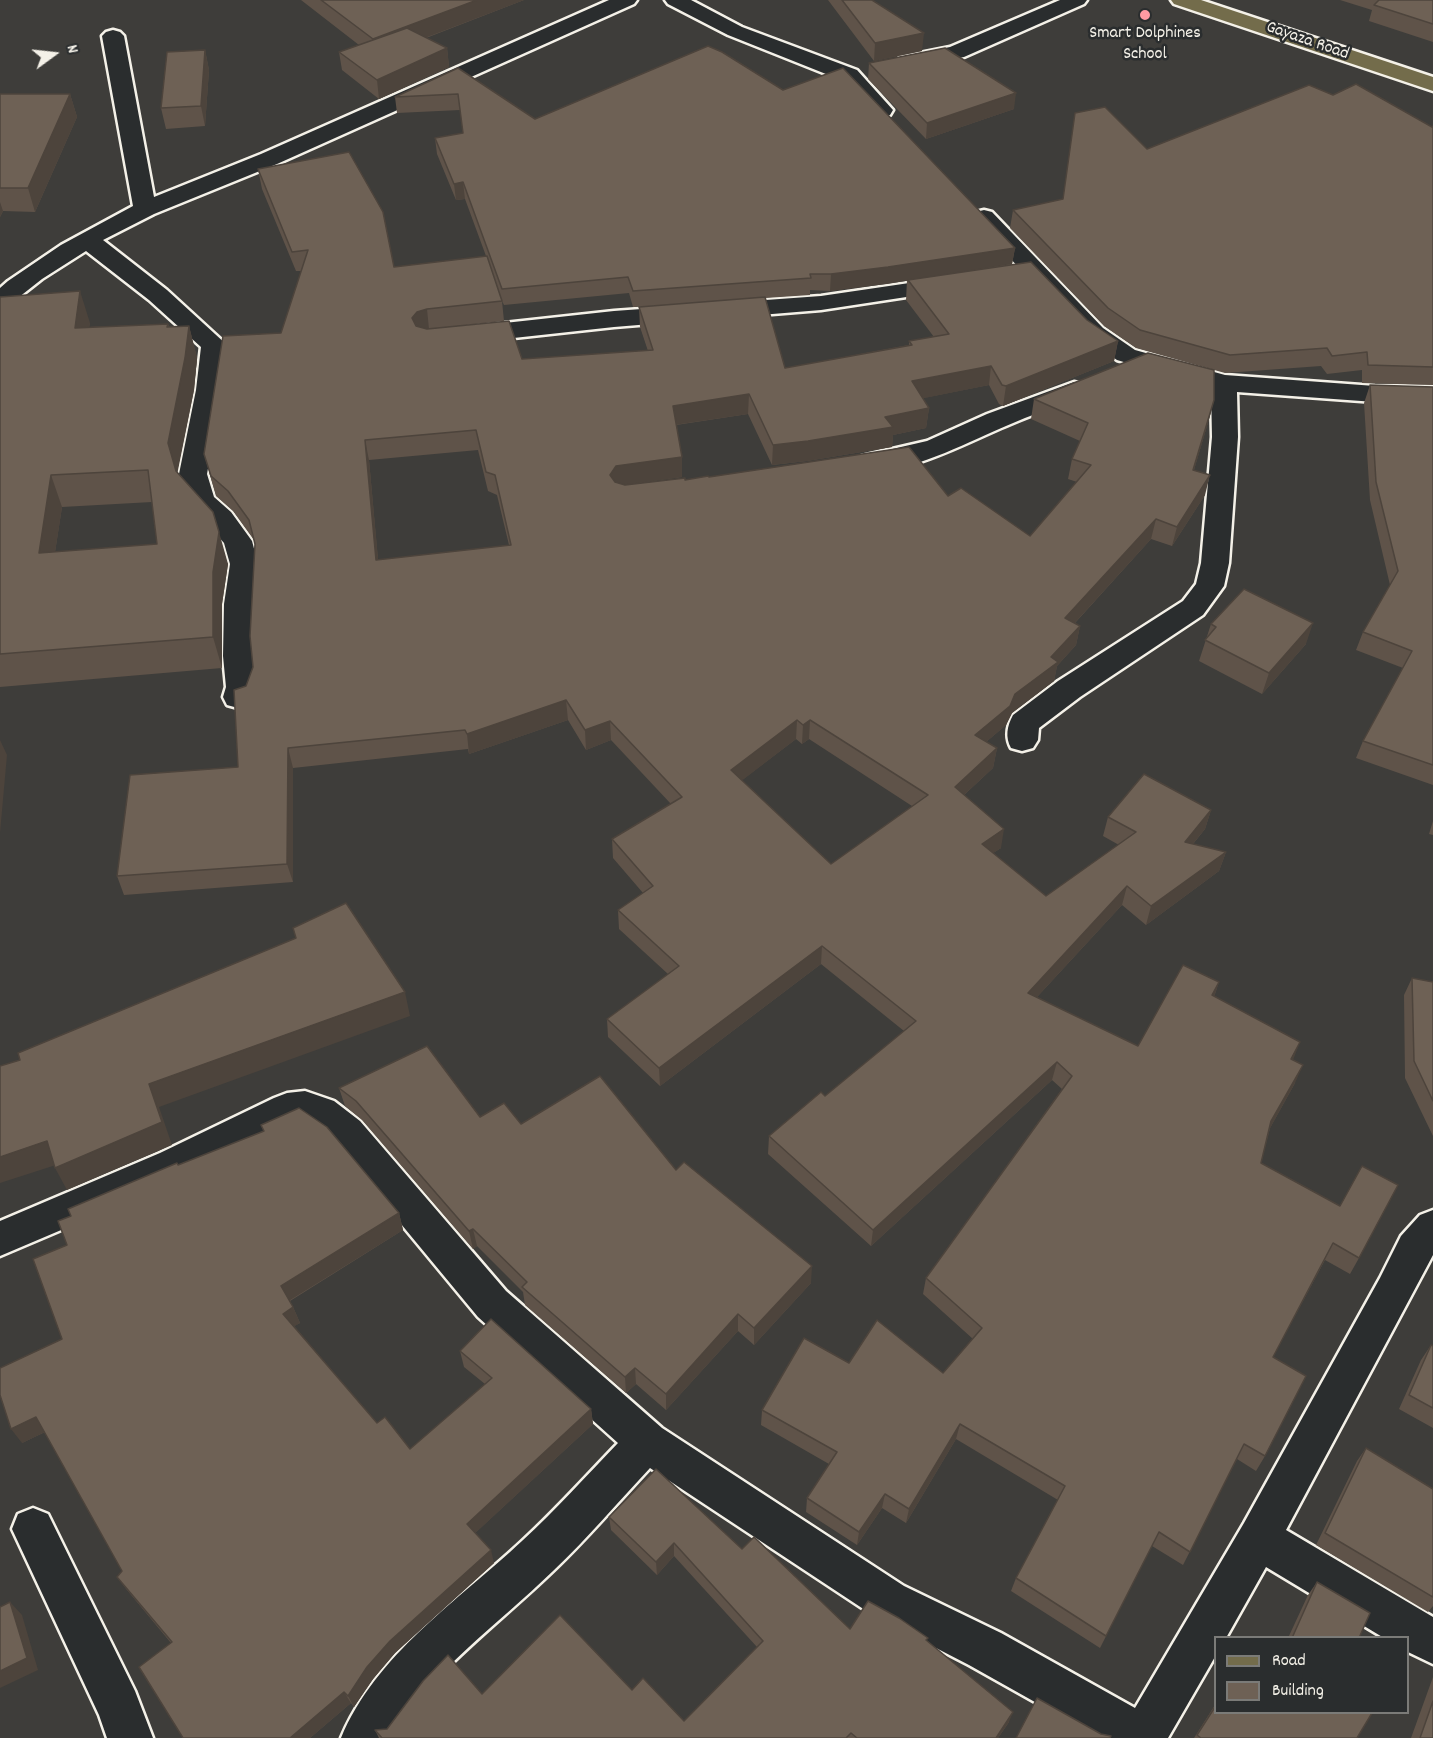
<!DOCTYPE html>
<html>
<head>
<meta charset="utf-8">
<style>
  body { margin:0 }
  #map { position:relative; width:1433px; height:1738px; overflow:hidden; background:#3e3d3a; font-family:Dekko,sans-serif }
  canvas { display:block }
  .legend { position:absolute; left:1214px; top:1636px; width:195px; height:78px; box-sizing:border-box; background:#2a2d2e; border:2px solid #7b7b78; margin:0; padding:8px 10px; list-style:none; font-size:18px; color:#f4f1e8 }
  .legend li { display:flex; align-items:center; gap:12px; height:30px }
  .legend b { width:30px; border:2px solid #7b7b78 }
  .north { position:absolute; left:24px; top:24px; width:60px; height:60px; -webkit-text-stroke:4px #2a2d2e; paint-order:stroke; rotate:75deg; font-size:16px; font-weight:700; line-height:24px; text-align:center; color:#f4f1e8 }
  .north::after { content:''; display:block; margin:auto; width:21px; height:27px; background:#f4f1e8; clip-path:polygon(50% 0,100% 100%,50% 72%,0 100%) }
</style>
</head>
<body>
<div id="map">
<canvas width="1433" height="1738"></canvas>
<ul class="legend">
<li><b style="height:8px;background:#736c4b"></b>Road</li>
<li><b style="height:16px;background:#6e6155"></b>Building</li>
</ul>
<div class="north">N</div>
</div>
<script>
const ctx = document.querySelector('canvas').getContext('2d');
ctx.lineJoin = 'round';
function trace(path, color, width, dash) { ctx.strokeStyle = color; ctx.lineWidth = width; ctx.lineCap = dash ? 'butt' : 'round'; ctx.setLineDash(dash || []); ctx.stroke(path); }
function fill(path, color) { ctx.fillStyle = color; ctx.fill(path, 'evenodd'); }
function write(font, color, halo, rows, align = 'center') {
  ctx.font = font + ' Dekko,sans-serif'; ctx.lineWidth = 5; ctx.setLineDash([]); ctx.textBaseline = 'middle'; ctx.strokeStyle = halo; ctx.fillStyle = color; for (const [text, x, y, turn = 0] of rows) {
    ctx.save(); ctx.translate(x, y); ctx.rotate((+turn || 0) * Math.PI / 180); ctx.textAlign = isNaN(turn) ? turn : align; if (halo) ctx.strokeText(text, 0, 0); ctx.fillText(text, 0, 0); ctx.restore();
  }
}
const minor = new Path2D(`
  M609,0H637L634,4L277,164L154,214L103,240L167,290L227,345L222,390L207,474L214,497L231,512L252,541L258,564L254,604L253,656L256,687L249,705L238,708L227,705L223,697L226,687L223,656L224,604L230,564L224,543L187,501L179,474L196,390L201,347L149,300L86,251L42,279L9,305L0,307V288L8,281L61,245L133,206L102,36L106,32L113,30L120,32L124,36L154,197L261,154Z
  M665,0H691L742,27L857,70L893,110L890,115L882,117L874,115L841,80L728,35L668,4Z
  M1060,0H1087L1084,4L964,57L908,68L900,67L897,62L900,57L950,47Z
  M984,210L992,212L1103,328L1135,350L1225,375L1375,386L1433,387V403L1375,402L1237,392L1238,437L1229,563L1224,586L1203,615L1080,697L1039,728L1038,740L1033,748L1022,751L1011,748C1005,737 1007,726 1013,715L1058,681L1183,601L1196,584L1201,563L1212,437L1211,388L1117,360L1085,338L976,222L972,217L976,212Z
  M950,277L959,279L962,284L959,289L821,310L614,327L468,343L459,340L455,335L459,330L468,327L614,311L821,296Z
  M1074,382L1083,384L1087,390L1083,396C1057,406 1031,415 1006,426C969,441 902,479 862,468L858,462L862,456L927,441L987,414Z
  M305,1091L334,1101L360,1121L506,1291L662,1428L904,1586L1001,1633L1135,1708L1244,1523L1380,1278L1401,1236L1420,1215L1433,1210V1255L1286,1530L1433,1617V1664L1408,1652V1638H1384L1266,1567L1226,1638H1216V1655L1168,1738H1099L969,1665L874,1616L650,1468C618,1502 587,1539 553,1571C495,1627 435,1668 390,1738H341C376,1654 458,1601 522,1541C556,1510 586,1476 618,1443L478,1317L334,1143L305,1123L292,1124L186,1177L0,1256V1221L160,1153L274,1098L287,1093Z
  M33,1508L48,1514L135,1691L153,1738H107L99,1715L12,1529L18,1514Z`);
const major = new Path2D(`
  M1171,0H1201L1433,77V91L1174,4Z`);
trace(minor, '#f4f1e8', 5);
trace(major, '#f4f1e8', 5);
fill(minor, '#2a2d2e');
fill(major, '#736c4b');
fill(new Path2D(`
  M301,0H524L426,38L447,48L449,67L379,99L342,70L339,52L359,45Z
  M828,0H872L922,51L874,61Z
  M1340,0H1433V42L1369,21L1372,10Z
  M205,50L209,70L205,126L166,129L161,108Z
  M869,63L1014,109L926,139L868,79Z
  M458,68L535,119L1015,248L1012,264L1087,320L1118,341L1114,361L1003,406L999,404L989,385L923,398L929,408L926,428L893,435L892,447L807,461L772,465L748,414L676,425L682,457V477L624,485L685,480L709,477L948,496L1030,536L1077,482L1068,479L1072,459L1080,441L1031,419L1034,399L1214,400L1209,419L1194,470L1205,495L1172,546L1151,539L1075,623L1080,626L1076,645L1057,666L1054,681L1012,713L1006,725L986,742L997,748L993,768L964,795L1001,848L993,853L1046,896L1119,845L1103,836L1108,817L1211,810L1205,829L1193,844L1226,852L1219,871L1146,925L1122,905L1037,997L1138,1046L1219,982L1214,997L1293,1060L1295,1083L1270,1128L1261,1163L1359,1258L1350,1274L1325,1260L1273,1357L1265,1456L1256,1471L1237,1459L1183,1565L1152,1546L1100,1648L1011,1591L1016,1578L1058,1500L956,1439L906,1523L882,1508L857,1545L806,1512L807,1498L829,1464L761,1425L762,1410L849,1363L943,1373L973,1339L923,1294L926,1278L1062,1089L1052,1080L871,1246L768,1154L769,1136L825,1096L904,1031L821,964L660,1086L608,1037L607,1019L668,974L619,929L618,910L643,893L613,858L612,839L671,804L611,740L586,750L568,720L469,754L468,749L293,768V882L124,895L117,876L238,767L246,686L253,667L255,545L254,540L233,511L216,496L204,454L281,333L301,271H296L262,189L258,169L394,267L486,256L465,199L456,200L437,154L435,138L463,133L460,110L397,113L395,97ZM907,280L906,300L934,337L909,341V345L785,368L765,298L810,295V290L830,291ZM629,293L633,307L696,303L639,307L640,327L648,351L522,359L429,329L504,321L502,301L504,305ZM478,450L488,491L497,495L509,545L378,560L369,460ZM796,739L802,744L809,739L912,806L831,864L742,780Z
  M0,94H70L77,117L35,212L3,211L0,217Z
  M1333,95L1432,127L1433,126V385L1362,383V370L1327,374L1321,366L1225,373L1136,348L1104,326L1010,228L1013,210L1063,200L1147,149Z
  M0,297L90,323L89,327L168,324L169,327L189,326L197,358L194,390L177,472L228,564L222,604V668L0,687ZM152,502L157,544L55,552L62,507Z
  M1370,385L1433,387V785L1356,758L1363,741L1403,668L1356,650L1363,632L1390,585L1370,500L1364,403Z
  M1211,624L1306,644L1262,694L1199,661Z
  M1433,821V835L1429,834Z
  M1412,978L1433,982V1136L1405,1078L1404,995Z
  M339,1088L521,1124L676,1170L811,1283L754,1345L738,1331L666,1410L636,1384L626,1393L525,1305L523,1292L477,1246L473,1249L362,1120L345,1106Z
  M261,1125L399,1213L403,1230L290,1301L293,1307L300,1323L294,1326L377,1423L410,1449L485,1384L464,1367L460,1351L591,1409L593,1424L475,1533L494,1563L395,1653L373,1679L354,1707L351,1703L310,1738H183L171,1643L127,1590L117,1577L122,1571L45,1432L22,1443L62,1339L67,1245L71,1216L178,1165L264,1132Z
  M1431,1345L1433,1346V1428L1399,1409L1421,1360Z
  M1366,1448L1433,1489V1606L1428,1612L1316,1545L1357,1461Z
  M609,1517L742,1549L850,1629L927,1641L1009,1722L998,1738H379L375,1730L387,1729L482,1694L632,1690L684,1721L757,1647L674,1556L657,1575L611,1530Z
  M1317,1582L1359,1638H1288L1308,1595Z
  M1433,1677V1738H1411Z
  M1215,1705V1713L1357,1738H1194Z`), '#5f5349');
fill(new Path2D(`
  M477,0H524L375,57L373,39Z
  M924,33L922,51L874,61L875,43Z
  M447,48L449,67L379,99L377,80Z
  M205,50L209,70L205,126L201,106Z
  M1016,93L1014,109L926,139L927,123Z
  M70,94L77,117L35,212L28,188Z
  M463,182L465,199L456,200L454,184Z
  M0,202L3,211L0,217Z
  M1015,248L1012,264L887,284L830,291L831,274Z
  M80,291L90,323L84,359L75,328Z
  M427,309L429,329L420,332L412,318L417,312Z
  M189,326L197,358L194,390L177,475L168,443Z
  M1118,341L1114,361L1003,406L1006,386Z
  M991,366L989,385L910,401L912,381Z
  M749,394L748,414L674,425L673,406Z
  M1214,400L1209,419L1188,489L1193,470Z
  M929,408L926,428L893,435L892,447L807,461L772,465L773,445L885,417Z
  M365,440L369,460L380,580L376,560Z
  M682,457V477L617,486L610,475L616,466Z
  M51,475L62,507L50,585L39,553Z
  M1210,475L1205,495L1172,546L1177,527Z
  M1156,519L1151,539L1061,638L1065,618Z
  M219,532L228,564L222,604V668L213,637V572Z
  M1313,623L1306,644L1262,694L1269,673Z
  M1080,626L1076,645L1057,666L1054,681L1012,713L1006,725L972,754L975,735L1051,657Z
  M566,700L568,720L469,754L467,734Z
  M797,720L796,739L731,789V770Z
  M810,720L809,739L802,744L803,725Z
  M610,721L611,740L586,750L585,730Z
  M0,740L7,755L0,833Z
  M288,748L293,768V882L287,864Z
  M997,748L993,768L952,806L955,787Z
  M1211,810L1205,829L1179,861L1185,842Z
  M1004,829L1001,848L978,863L982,844Z
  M1226,852L1219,871L1146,925L1151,906Z
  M1127,886L1122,905L1024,1011L1028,993Z
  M822,946L821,964L660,1086L659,1068Z
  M1219,982L1213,1000L1212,995Z
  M405,992L410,1016L159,1107L172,1145L67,1190L55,1168L149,1084Z
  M1300,1042L1293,1060L1291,1059Z
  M1057,1062L1052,1080L871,1246L873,1230Z
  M1303,1065L1295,1083L1264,1139L1271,1121Z
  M47,1141L59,1164L0,1183V1157Z
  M399,1213L403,1230L287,1302L281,1286Z
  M473,1229L477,1246L473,1249L469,1231Z
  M812,1266L811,1283L754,1345V1328Z
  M293,1307L300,1323L289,1329L283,1314Z
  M738,1314V1331L666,1410V1394Z
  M635,1368L636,1384L626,1393L625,1377Z
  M591,1409L593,1424L471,1537L467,1524Z
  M36,1417L47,1431L22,1443L11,1429Z
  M960,1424L956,1439L906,1523L909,1509Z
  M885,1494L882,1508L857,1545L859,1532Z
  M674,1543V1556L657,1575L656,1562Z
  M491,1550L494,1563L395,1653L373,1679L354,1707L348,1696L367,1667L390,1641Z
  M10,1602L22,1615L38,1670L0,1688V1671Z
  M344,1692L351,1703L310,1738H290Z
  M1013,1712L1009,1722L998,1738H996Z`), '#4d443c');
const building = new Path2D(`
  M321,0H477L373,39Z
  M842,0H872L924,33L875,43Z
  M1379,0H1433V24L1374,5Z
  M407,28L447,48L377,80L339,52Z
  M708,46L722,52L783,90L843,68L1015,248L888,267L831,274H810L811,278L633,291L628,277L502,289L463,182L454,184L435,138L463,133L458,94L395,97L458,68L535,119Z
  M945,48L1016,93L927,123L869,63Z
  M205,50L201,106L161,108L167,52Z
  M1356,84L1432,127L1433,126V367L1368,365L1367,352L1332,356L1327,348L1230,355L1140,330L1108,308L1013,210L1063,199L1075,113L1105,107L1147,149L1309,85L1333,95Z
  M0,94H70L28,188H0Z
  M349,152L383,212L394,267L487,256L502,301L427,309L417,312L412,318L416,326L427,329L509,321L522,359L653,350L639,307L765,297L785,368L912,345L909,341L949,334L908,280L1031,262L1087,320L1118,341L1006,386L1002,385L991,366L912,381L929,408L885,417L893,427L808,441L773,445L749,394L673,406L682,457L616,466L610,475L615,482L625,485L685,478V480L708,476L709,477L909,447L948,496L961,488L1030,536L1091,465L1072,459L1088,423L1034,399L1148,353L1214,370V400L1193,470L1210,475L1177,527L1156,519L1065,618L1080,626L1051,657L1058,662L1015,694L1010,706L975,735L997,748L955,787L1004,829L982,844L1046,896L1136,832L1108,817L1144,774L1211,810L1185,842L1226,852L1151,906L1127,886L1028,993L1138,1046L1183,965L1219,982L1212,995L1300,1042L1291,1059L1303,1065L1271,1121L1261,1163L1340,1206L1362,1166L1398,1185L1359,1258L1333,1243L1273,1357L1306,1376L1265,1456L1244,1444L1190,1552L1159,1532L1106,1636L1016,1578L1065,1486L960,1424L909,1509L885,1494L859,1532L807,1498L837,1452L762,1410L804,1338L849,1363L877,1320L943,1373L982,1328L926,1278L1072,1076L1057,1062L873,1230L769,1136L821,1092L825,1096L916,1021L822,946L659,1068L607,1019L679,966L618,910L653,886L612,839L682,797L610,721L585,730L566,700L467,734L465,730L288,748L287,864L117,876L130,775L238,767L234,690L246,686L253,667L250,636L255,544L249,520L228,491L211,476L204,454L223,336L281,333L308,250L292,252L258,169ZM476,430L486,472L495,475L511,545L376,560L365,440ZM797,720L803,725L810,720L928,795L831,864L731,770Z
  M80,291L75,328L168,324L167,327L189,326L185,358L168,443L176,471L213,512L219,532L213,572V637L0,654V297ZM148,470L157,544L39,553L51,475Z
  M1370,385L1433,387V765L1363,741L1412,651L1363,632L1398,571L1376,482Z
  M1244,589L1313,623L1269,673L1205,640L1216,627L1211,624Z
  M346,903L405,992L149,1084L162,1122L55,1168L47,1141L0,1157V1066L20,1060L18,1053L296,938L293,928Z
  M1412,978L1433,982V1101L1414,1061Z
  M427,1046L480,1117L504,1103L521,1124L600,1076L676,1170L684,1162L812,1266L754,1328L738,1314L666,1394L635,1368L625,1377L522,1287L527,1282L473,1229L469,1231L356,1101L339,1088Z
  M299,1108L327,1127L399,1213L281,1286L293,1307L283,1314L377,1423L385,1417L410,1449L492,1378L460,1351L491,1319L591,1409L467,1524L491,1550L390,1641L367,1667L348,1696L344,1692L290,1738H183L139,1667L172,1642L117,1577L122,1571L36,1417L11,1429L0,1395V1368L62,1339L33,1259L67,1245L58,1221L71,1216L68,1209L177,1163L178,1165L264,1131L261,1125Z
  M1431,1345L1433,1346V1408L1409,1395Z
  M1366,1448L1433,1489V1597L1325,1533Z
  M656,1469L742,1549L754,1537L850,1629L868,1601L899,1618L928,1638L926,1640L1013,1712L996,1738H857L851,1733L846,1738H382L375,1730L387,1729L423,1681L448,1655L482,1694L560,1615L632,1690L643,1678L684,1721L763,1641L674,1543L656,1562L609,1517Z
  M1317,1582L1370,1613L1359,1638H1292Z
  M10,1602L27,1658L0,1671V1607Z
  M1037,1698L1101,1734L1111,1736L1110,1738H1016Z
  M1433,1701V1738H1420Z
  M1215,1707V1713H1372L1357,1738H1201L1197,1735Z`);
fill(building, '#6e6155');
trace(building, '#4d443c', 1.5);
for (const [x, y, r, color] of [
  [1145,15,6,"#ff9aa2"]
]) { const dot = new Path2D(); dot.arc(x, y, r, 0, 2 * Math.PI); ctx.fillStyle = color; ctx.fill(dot); trace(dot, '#2a2d2e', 2); }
write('18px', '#f4f1e8', '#2a2d2e', [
  ["Smart Dolphines",1145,35],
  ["School",1145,56]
]);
write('18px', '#f4f1e8', '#2a2d2e', [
  ["Gayaza Road",1307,42,19]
]);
</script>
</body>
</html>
